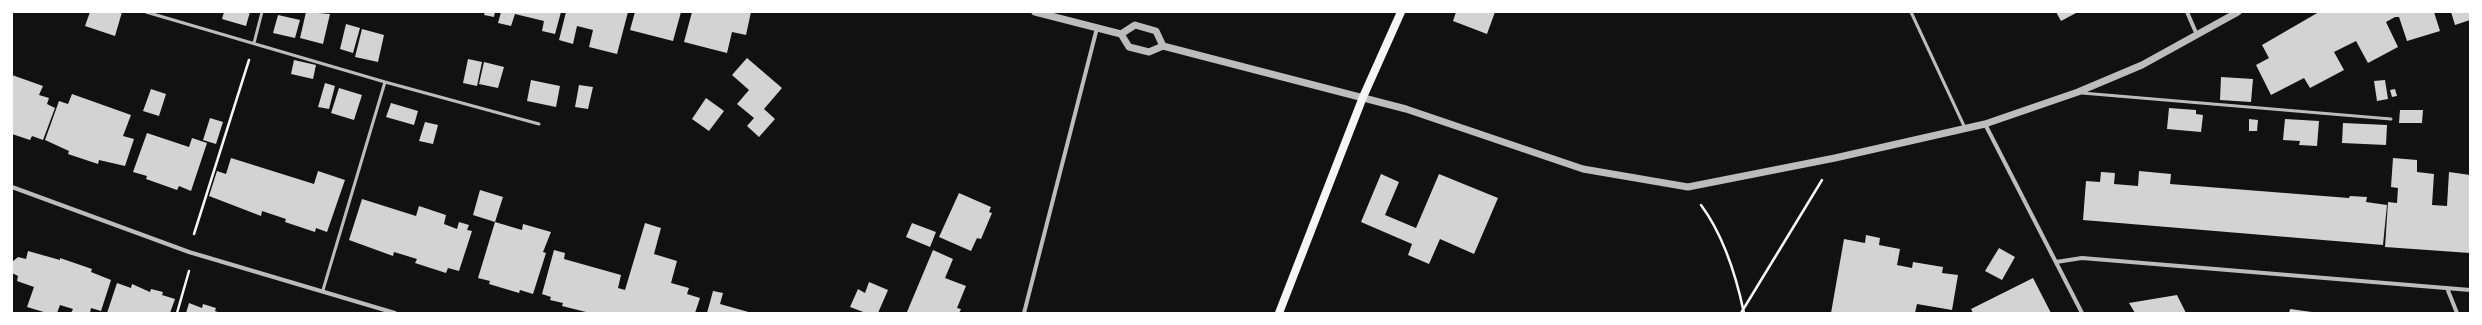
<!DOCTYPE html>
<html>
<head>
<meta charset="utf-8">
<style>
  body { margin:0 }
  #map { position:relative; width:2482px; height:325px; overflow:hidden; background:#111; font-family:"Fira Sans",sans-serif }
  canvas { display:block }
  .frame { position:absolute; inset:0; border:13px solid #fff; pointer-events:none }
</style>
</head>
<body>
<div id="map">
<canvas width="2482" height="325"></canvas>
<div class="frame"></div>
</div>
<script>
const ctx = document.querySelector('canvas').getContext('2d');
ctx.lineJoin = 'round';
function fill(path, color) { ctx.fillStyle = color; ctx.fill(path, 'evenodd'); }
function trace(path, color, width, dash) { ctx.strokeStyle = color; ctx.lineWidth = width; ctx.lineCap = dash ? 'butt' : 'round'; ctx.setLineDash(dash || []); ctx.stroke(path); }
fill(new Path2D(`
  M90,12H122L115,36L85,26Z
  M224,12H250L246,26L222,19Z
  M306,12L330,14L323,44L300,38Z
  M485,12H495L494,17L484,15Z
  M501,12H561L555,34L542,31L544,21L515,14L511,26L498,23Z
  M566,12H628L617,54L589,47L593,30L577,26L573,44L559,40Z
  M635,12H681L673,41L630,30Z
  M692,12H751L746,35L732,32L727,53L684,42Z
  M1456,12H1495L1487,34L1453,21Z
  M2056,12H2078L2061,21Z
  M2319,12H2434L2440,31L2407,41L2399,17H2395L2386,22L2398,47L2368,63L2356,41L2334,52L2344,70L2310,88L2304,78L2271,95L2256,65L2269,58L2262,45Z
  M2451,12H2470V20L2455,25Z
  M278,15L300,20L295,38L273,33Z
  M346,24L360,28L353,53L340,49Z
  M362,29L384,35L378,62L355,57Z
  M747,58L782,88L764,109L775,119L759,137L747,126L754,118L737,104L749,90L732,75Z
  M468,59L482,62L477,86L463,83Z
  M294,60L316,65L313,79L291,74Z
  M484,62L504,67L498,88L479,84Z
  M12,75L43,86L39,95L49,98L47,104L55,108L43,140L32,136L30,140L12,134Z
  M2221,77L2253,79L2251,102L2220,100Z
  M531,80L560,86L556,107L527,101Z
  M2385,80L2388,99L2377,101L2374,81Z
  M325,83L335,86L329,109L318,107Z
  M579,85L593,87L588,109L575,107Z
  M339,88L362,95L354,120L331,113Z
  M151,89L166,94L159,116L143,111Z
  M2395,89L2397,96L2392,97L2390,90Z
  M72,94L131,115L123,136L134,139L125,166L99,160L98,164L68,154L69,151L45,140L59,101L68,104Z
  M706,98L724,111L709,131L692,119Z
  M391,103L418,111L414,125L386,117Z
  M2169,108L2196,110V114L2203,115L2201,132L2167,129Z
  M2400,110H2423L2422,123H2399Z
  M210,118L223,122L216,144L203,140Z
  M2249,119L2258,120L2257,131H2249Z
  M2285,119L2319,121L2317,146L2299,145L2300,141L2283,140Z
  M425,122L438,125L433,144L419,141Z
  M2343,123L2387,125L2386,145L2342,143Z
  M147,133L189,147L192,138L207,143L191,191L179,186L177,190L146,179L147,176L133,172Z
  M231,158L314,184L318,171L345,180L327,232L316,228L315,232L285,222L286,219L262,211L261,216L209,196L217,171L226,174Z
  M2393,158L2417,160V172L2434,174L2432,205L2447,206L2449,172L2470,175V253L2385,247L2388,202L2397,203L2398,188L2391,187Z
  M2139,171L2171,174L2170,184L2349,198L2350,196L2367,197L2366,202L2387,205L2383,245L2083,220L2086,181L2100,182L2101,172L2115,173L2114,184L2138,186Z
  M1381,174L1399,182L1385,215L1416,228L1439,174L1498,198L1474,254L1440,239L1429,264L1408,255L1412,244L1361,222Z
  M480,190L503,197L495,222L473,215Z
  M959,193L991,207L989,212L992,213L981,239L977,238L971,251L939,237Z
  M362,199L416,216L419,206L446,215L444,224L457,229L459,222L469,225L467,230L472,231L459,271L448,268L446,273L415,263L417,259L394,252L393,256L349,240Z
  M495,222L522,230L523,224L551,232L543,252L546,253L533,294L520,290L519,293L489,284L490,281L478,278Z
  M645,223L661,228L654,254L677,261L671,283L689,288L687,294L700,298L695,313H590L562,306L563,303L550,300L551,297L542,294L554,250L565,253L564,259L621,275L618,288L625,290Z
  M912,223L936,232L930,247L906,237Z
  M1866,235L1880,238L1879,245L1900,249L1897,265L1912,268L1913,262L1943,267L1942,273L1958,275L1952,310L1917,304L1915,313H1831L1844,239L1865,243Z
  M1999,248L2015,257L2002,280L1985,271Z
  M933,250L953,259L945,278L966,286L957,308L961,309L959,313L907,312Z
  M28,251L60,260V258L92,269L91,272L111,280L101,311L91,308L90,313H71L73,309L60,305L57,313H47L27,307L34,287L17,281L18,276L12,273V262L18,257L26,259Z
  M2033,278L2051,313H1973L1971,309Z
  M869,282L888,290L878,313H866L850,307L858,289L865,293Z
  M117,283L131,288L132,284L150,292L151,289L163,292L162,295L175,299L170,313H107Z
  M713,291L723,293L720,304L752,313H707Z
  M2177,295L2186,313H2135L2129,303Z
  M189,303L202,308L203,304L216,308L215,311L220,313H186Z
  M2290,309L2312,312V313H2289Z`), '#d3d3d3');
trace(new Path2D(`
  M1701,205C1724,236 1736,275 1744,313
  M194,234L249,60
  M177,313L189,271
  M1741,313L1822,180`), '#f5f5f5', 2.5);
trace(new Path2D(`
  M146,12L385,82L539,124
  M1911,12L1965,128
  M254,43L262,12
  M2082,93L2391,119
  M323,290L385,82`), '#bcbcbc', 3);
trace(new Path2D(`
  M2187,12L2197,35
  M1985,124L2082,313
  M12,187L189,252L395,313
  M2056,262L2082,258L2470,290
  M2447,288L2457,313
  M1024,313L1097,28`), '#bcbcbc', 4);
trace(new Path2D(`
  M1035,12L1121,34L1129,47L1149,52L1163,46L1406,109L1583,169L1688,187L1835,158L1985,124L2078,92L2142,65L2238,12
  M1121,34L1135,25L1156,31L1163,46`), '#bcbcbc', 7);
trace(new Path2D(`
  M1279,313L1363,97L1401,12`), '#f5f5f5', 8);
</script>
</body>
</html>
